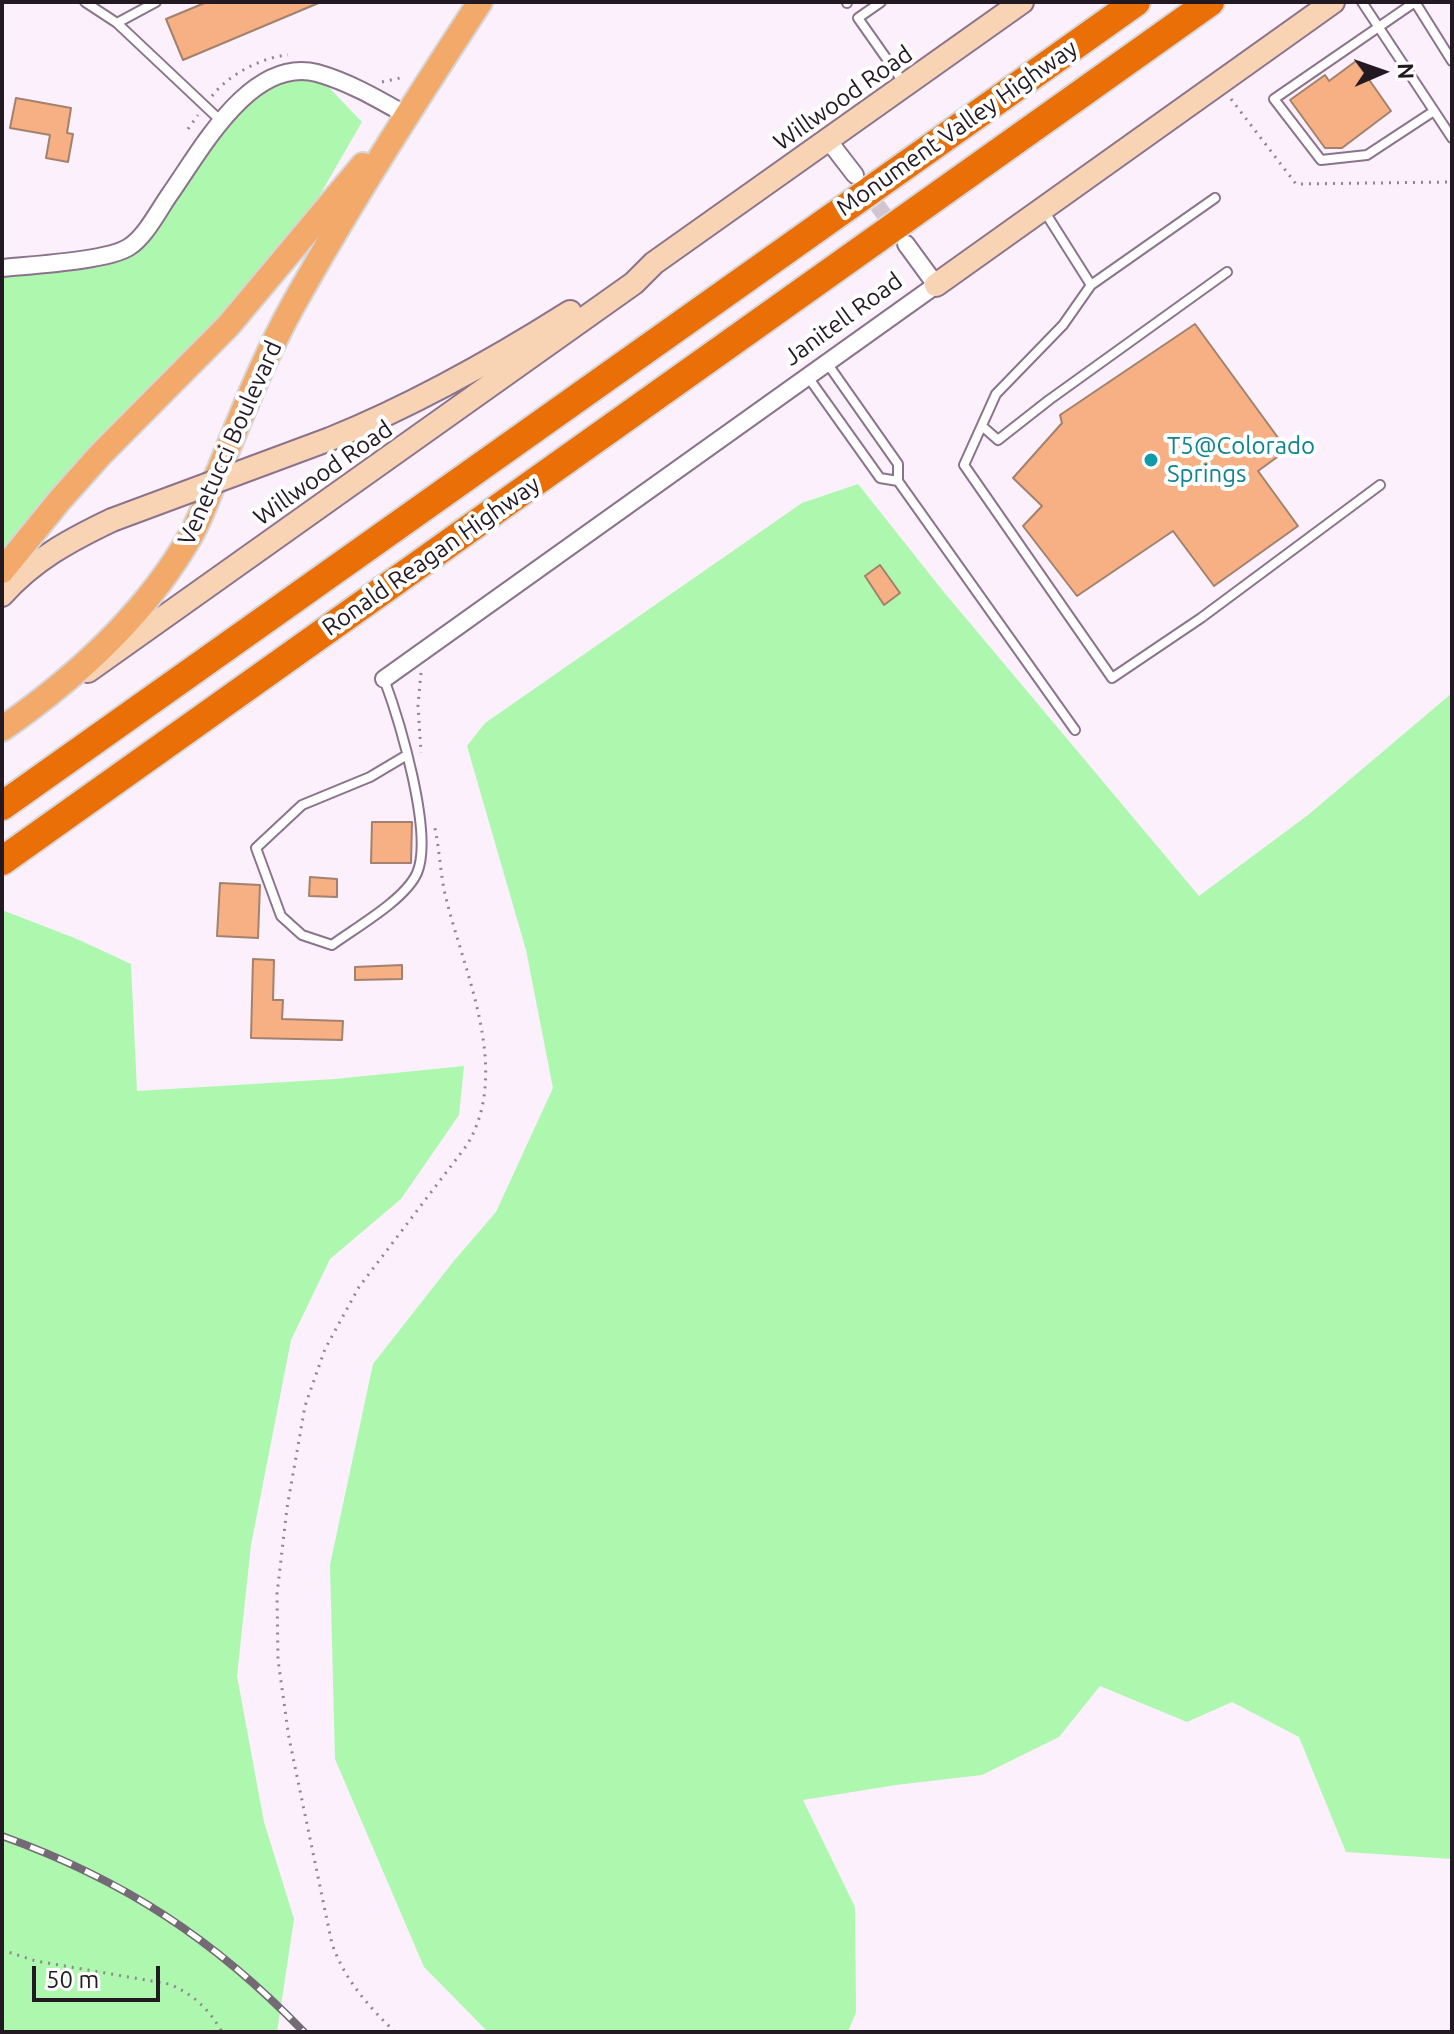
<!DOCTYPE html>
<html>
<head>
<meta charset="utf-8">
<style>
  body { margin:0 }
  #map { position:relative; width:1454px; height:2034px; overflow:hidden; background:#fbf0fc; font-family:Ubuntu,sans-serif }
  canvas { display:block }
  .frame { position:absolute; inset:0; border:4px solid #231923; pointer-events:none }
  .north { position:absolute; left:1342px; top:32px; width:80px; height:80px; -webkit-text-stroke:6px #fff; paint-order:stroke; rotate:88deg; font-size:22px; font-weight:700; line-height:32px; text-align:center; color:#231923 }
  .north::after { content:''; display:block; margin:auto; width:28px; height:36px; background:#231923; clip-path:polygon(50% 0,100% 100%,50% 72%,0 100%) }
  .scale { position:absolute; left:32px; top:1966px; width:128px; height:36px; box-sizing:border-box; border:4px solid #231923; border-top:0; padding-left:10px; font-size:24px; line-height:28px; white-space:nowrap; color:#231923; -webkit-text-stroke:6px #fff; paint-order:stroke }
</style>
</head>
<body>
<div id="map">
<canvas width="1454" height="2034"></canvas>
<div class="frame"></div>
<div class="north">N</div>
<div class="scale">50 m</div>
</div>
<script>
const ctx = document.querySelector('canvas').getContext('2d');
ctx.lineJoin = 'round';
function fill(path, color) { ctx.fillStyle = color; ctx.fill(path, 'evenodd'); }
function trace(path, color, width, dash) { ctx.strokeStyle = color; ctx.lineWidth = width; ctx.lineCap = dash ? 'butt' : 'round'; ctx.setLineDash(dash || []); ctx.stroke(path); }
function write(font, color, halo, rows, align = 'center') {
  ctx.font = font + ' Ubuntu,sans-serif'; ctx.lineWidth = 8; ctx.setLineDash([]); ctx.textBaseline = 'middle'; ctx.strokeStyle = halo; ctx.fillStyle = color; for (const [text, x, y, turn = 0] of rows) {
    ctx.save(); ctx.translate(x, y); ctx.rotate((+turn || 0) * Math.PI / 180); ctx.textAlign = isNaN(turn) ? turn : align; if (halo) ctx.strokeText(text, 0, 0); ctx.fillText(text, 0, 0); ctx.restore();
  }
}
fill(new Path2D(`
  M315,73L362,122L281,262L2,568V268L95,257L144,231L216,127L264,82Z
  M858,484L943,591L1199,896L1308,815L1452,693V1859L1346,1852L1299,1737L1232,1702L1187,1722L1100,1686L1059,1737L982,1775L896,1785L803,1800L855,1907L856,2012L848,2032H488L424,1967L335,1759L330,1565L373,1364L453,1262L496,1212L553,1088L526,950L467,746L485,723L802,503Z
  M2,910L77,939L131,964L137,1091L335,1079L464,1066L459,1115L401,1199L330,1259L291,1340L251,1545L237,1676L264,1822L294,1919L277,2032H2Z`), '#aef7ae');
const building = new Path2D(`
  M207,2H321L183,60L166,19Z
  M1356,61L1391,111L1342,148H1325L1290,100L1325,75L1329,81Z
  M16,98L71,108L67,133L73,134L68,162L46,158L50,135L10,128Z
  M1195,324L1287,450L1258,471L1298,526L1214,586L1173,531L1077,596L1023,526L1042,506L1013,478L1062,423L1060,415Z
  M880,565L900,593L884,605L865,576Z
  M372,822H412L411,863H371Z
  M310,877L337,879V897L309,896Z
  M220,883L260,885L258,938L217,936Z
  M253,959L274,960L273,1000H283L282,1019L343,1021L342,1040L251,1038Z
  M402,965V979L355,980V967Z`);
fill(building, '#f7b083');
trace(building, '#a2826e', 2);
trace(new Path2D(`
  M863,186L897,232`), '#d0c5d1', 16, [16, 8]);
const lane = new Path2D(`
  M85,2L117,23
  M156,2L117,23L221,121
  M847,2V3
  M881,2L858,18L903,82
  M1362,2L1452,138
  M1434,111L1367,155L1321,160L1274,99L1415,2L1452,61
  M1043,209L1091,285L1215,198
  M1091,285L1063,325L996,394L964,465L1112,678L1201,618L1380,485
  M827,363L898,464V481L1075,730
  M808,377L880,478L898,481
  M982,426L998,440L1049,400L1227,272
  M384,679C399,719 434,834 417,873C405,900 355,928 332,945L302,935L281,916L256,848L302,805L370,777L407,755`);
const street = new Path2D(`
  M828,140L855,175
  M2,268C30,265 108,261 129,247C146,236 158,211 170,194C201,150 251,56 317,73C349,82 378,99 406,115
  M384,679L936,285L906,244`);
const secondary = new Path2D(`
  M936,285L1333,2
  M330,439C414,405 494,360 570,312
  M2,595C33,560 70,540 112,520
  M88,671L634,283L654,263L1022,2`);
const primary = new Path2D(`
  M2,571L59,501L100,455L228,326L363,165
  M2,729C77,677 146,614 191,535C203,514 210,490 220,468C242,414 264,358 292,307C350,203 415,102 480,2`);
const highway = new Path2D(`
  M2,806L1136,2
  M2,861L1210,2`);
trace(lane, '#8c738d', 12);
trace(street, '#8c738d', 20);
trace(secondary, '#8c738d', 26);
trace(primary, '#d7d6d7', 28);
trace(highway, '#d7d6d7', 32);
trace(new Path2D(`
  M382,82L400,78L405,80
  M212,96C228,75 262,57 288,55
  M1231,99L1296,184L1452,182
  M188,129L198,115
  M421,673L418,705L421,753
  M2,1950L36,1961L169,1984C193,1994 209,2009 222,2032
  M395,2032C368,2006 345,1980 332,1944L289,1738L278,1660L277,1594L287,1508L305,1406L325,1349L359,1287L467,1145C511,1072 466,977 447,902C440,877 440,849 434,824`), '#908691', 3, [2, 6]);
trace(lane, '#fff', 8);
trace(street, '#fff', 16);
trace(secondary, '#f8d4b4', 22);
trace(primary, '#f2a96a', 24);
trace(highway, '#e96f06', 28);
const rail = new Path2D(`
  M2,1836C124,1880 214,1939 304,2032`);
trace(rail, '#746a75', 8);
trace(rail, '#fff', 5, [15]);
const secondaryBridge = new Path2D(`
  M112,520L330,439`);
trace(secondaryBridge, '#8c738d', 26, []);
trace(secondaryBridge, '#f8d4b4', 22);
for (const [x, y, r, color] of [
  [1151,460,8,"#0f9aa8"]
]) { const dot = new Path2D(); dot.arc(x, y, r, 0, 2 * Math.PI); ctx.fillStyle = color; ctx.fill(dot); trace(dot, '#fff', 3); }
write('24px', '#231923', '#fff', [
  ["Willwood Road",843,98,-35],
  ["Monument Valley Highway",957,128,-35],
  ["Janitell Road",843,319,-36],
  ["Venetucci Boulevard",230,443,-66],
  ["Willwood Road",323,473,-35],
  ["Ronald Reagan Highway",431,556,-35]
]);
write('24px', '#0d838f', '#fff', [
  ["T5@Colorado",1167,446],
  ["Springs",1167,474]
], 'left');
</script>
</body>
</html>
